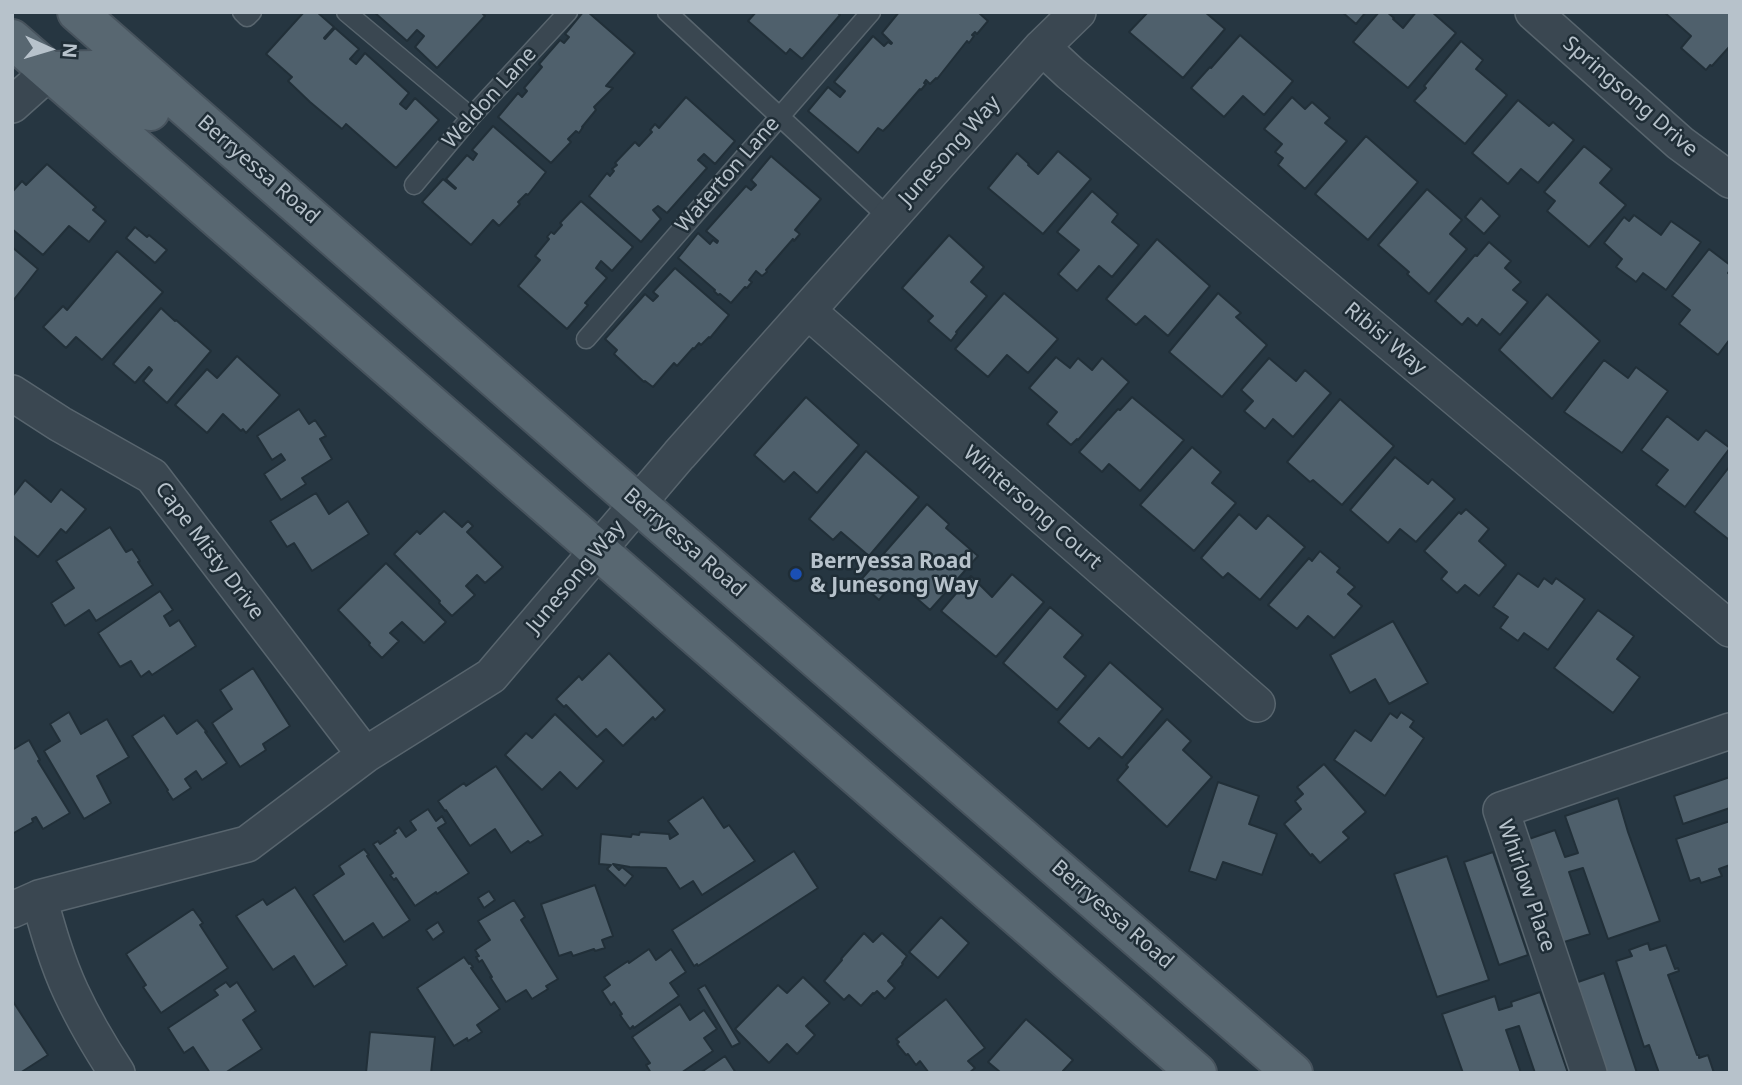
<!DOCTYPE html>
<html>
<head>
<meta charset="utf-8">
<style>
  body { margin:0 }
  #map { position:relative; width:1742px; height:1085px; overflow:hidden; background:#263641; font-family:"Noto Sans",sans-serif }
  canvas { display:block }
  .frame { position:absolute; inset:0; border:14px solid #b7c2cb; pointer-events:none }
  .north { position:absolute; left:14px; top:14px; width:70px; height:70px; -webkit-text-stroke:5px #1f2d36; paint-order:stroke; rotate:94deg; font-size:19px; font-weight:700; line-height:28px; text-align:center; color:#b7c2cb }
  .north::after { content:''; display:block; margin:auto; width:24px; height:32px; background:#b7c2cb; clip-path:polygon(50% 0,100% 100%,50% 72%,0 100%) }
</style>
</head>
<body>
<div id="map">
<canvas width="1742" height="1085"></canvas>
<div class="frame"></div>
<div class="north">N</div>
</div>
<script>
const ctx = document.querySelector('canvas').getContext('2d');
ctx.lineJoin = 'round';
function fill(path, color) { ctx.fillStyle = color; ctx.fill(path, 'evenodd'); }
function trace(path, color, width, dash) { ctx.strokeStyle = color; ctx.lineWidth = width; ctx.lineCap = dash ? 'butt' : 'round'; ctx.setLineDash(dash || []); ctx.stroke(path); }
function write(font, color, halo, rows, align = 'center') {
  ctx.font = font + ' "Noto Sans",sans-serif'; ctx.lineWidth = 5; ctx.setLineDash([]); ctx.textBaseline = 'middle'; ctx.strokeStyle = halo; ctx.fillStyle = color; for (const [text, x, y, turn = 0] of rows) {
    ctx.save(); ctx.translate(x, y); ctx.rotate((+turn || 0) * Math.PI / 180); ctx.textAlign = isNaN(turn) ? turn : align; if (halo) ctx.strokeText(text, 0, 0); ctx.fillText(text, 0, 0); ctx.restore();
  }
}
const building = new Path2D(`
  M304,12H317L334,27L324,38L325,39L335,28L359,49L350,59L356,64L365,53L409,93L400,104L406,109L415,98L439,120L396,168L346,124L342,129L310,102L288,81L292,77L266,54Z
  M374,12H481L485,16L437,68L415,47L424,36L417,30L407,41Z
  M583,12H588L635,53L606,86L613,88L594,107L596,110L582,127H583L579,133L576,131L568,139L571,142L551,163L498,117L518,93L522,97L527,91L524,88L542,67L539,64L560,40L564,43L569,37L565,34Z
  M756,12H837L840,15L802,59L790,49L786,54L748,21Z
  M899,12H980L979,13L988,21L977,34L975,32L972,35L974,36L969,43L967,41L937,79L936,78L930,84L926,80L924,83L926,84L921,90L920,89L889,125L883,131L878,128L858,153L808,111L828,87L840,97L845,91L834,82L873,36L884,46L888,42L891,44L892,43L882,33Z
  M1148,12H1205L1225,29L1183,78L1129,32Z
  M1342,12H1366L1356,24Z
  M1379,12H1387L1394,18L1393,19L1403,28L1416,12H1432L1456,33L1408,88L1353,42Z
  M1664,12H1730V46L1712,66L1710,65L1706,70L1681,48L1691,36Z
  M1240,35L1293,81L1264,115L1243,96L1224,117L1191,88L1210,67L1211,68Z
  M1461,41L1483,60L1476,69L1507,95L1465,144L1414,101L1426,88L1424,86Z
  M686,97L735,141L715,164L704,154L698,160L707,168L667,213L658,206L653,210L661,219L641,242L589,196L607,173L610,176L614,171L612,169L617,165L615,163L635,142L639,146L652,132L650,130L655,124L659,128Z
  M1292,97L1305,109L1312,102L1330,118L1325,123L1347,141L1305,189L1278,165L1283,158L1275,152L1282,144L1264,129Z
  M1518,100L1549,126L1553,122L1574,140L1538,183L1521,169L1508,184L1472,153Z
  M493,126L546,172L528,195L526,194L518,202L520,204L499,226L493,220L471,245L422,202L443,179L455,189L456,188L446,179L467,155L473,160L477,154L472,150Z
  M1366,136L1418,182L1368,240L1315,194Z
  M1584,146L1612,169L1600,183L1626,205L1589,247L1547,211L1555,201L1544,192Z
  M1058,151L1091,179L1043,234L988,188L1017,153L1029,164L1028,165L1038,174Z
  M771,156L821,199L795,230L800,234L794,241L793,239L766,270L767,272L762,276L756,271L749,280L752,282L747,288L745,287L731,303L720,294L718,295L714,291L715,290L678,258L698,233L710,244L713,240L717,243L718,241L706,231L746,186L751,190L756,185L751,180Z
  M47,164L96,207L93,210L106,221L89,242L69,226L43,255L12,229V192L22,181L26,185Z
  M1427,189L1462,220L1450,234L1467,249L1429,294L1407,274L1409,272L1378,245Z
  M1092,191L1118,214L1112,222L1139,245L1112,277L1099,266L1077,291L1058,274L1079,250L1057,232Z
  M1481,198L1500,216L1484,234L1465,217Z
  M581,201L633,247L612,271L601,261L596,268L607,278L585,303L588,305L567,329L518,286L540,260L535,256L549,239L547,237L551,232L554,234L562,225L560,223Z
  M1634,215L1661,235L1671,221L1701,242L1666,290L1643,273L1636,282L1616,267L1622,259L1604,243L1624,217L1629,221Z
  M135,227L147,237L149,235L167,250L155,263L126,238Z
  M949,235L984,267L971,282L987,296L956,332L957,333L951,341L928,321L933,316L902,288Z
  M1157,239L1210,286L1168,336L1145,316L1136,325L1106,299Z
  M1489,242L1511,261L1505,268L1521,282L1513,290L1528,302L1500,335L1482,319L1477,326L1468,318L1462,325L1435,301L1475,255L1477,256Z
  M12,247L38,269L12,302Z
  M1709,249L1730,265V270L1728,273L1730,274V339L1718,355L1679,324L1690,310L1672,296Z
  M117,251L163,292L102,360L76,337L66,348L43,327L63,306L67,310Z
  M675,268L729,315L710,338L709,337L701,345L699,343L694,349L693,348L677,366L674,363L653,387L645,381L644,382L614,354L617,350L605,339L645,294L653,301L658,296L653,292Z
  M1004,293L1058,339L1028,373L1007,355L988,377L955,349Z
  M1218,293L1241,313L1236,317L1267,345L1222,397L1169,352Z
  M1547,294L1600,341L1552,399L1499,350Z
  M161,308L175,321L176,320L211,351L167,403L143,381L152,370L149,367L135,383L113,364Z
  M237,356L280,395L246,433L243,429L241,431L223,414L207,433L175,405L207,369L217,378Z
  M1056,357L1070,368L1078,358L1092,370L1102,358L1129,382L1078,440L1077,439L1071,445L1047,424L1057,412L1029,388Z
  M1269,358L1296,381L1305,370L1331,393L1293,437L1273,419L1265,429L1244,411L1253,401L1241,390Z
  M1604,360L1628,378L1636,367L1668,391L1622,453L1564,412Z
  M806,397L859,445L817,493L794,472L784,482L754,455Z
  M1132,397L1184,440L1140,491L1109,464L1102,472L1079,452L1118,409L1120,410Z
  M1340,399L1394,446L1342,505L1313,480L1310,482L1287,462Z
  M299,409L309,424L315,420L326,436L320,439L332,459L302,478L306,484L281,500L264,474L285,460L281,454L272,460L257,436Z
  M1667,416L1698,440L1706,430L1730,448L1685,507L1656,485L1668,470L1641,450Z
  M1192,447L1221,472L1212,483L1236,503L1194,551L1140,505Z
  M866,451L919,497L869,556L841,532L833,540L809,519Z
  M1395,457L1428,484L1432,479L1455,499L1416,542L1400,529L1388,543L1350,510Z
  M1730,466V537L1728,539L1694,512Z
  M25,480L51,502L61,489L86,509L66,533L61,529L38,557L12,535V497Z
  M316,493L329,514L348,501L369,534L312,571L294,543L287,547L270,521Z
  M927,504L949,524L946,528L978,556L930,610L896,580L879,600L859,582Z
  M1466,509L1489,529L1479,541L1506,565L1479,596L1465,585L1457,593L1441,579L1447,572L1424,551L1459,512L1461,514Z
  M444,511L462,527L468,521L473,526L467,532L503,567L485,583L477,575L466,586L475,595L452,616L439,603L440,601L394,554L417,531L420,534Z
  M1239,514L1256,529L1268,515L1305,547L1260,600L1228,573L1223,578L1201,558Z
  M110,527L126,552L132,549L140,561L138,562L153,585L96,621L89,610L65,626L51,603L74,588L56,561Z
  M1320,551L1340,568L1337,572L1355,587L1348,594L1362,606L1334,638L1308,616L1297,629L1268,605L1309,558L1312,561Z
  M386,563L446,622L424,643L402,622L390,633L399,641L382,658L369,645L370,643L338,610Z
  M1518,573L1538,587L1544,578L1552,584L1556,578L1585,599L1548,650L1524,633L1518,641L1500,628L1508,617L1493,607Z
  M1012,574L1044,602L996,657L941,611L971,576L992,597Z
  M160,591L173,610L164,616L170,626L179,620L196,646L152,675L149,671L141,677L131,661L120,667L98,633Z
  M1050,607L1083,635L1064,657L1086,676L1057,710L1003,663Z
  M1598,610L1634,636L1617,659L1640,677L1613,713L1554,668Z
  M1393,621L1428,683L1389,704L1375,679L1350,693L1330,655Z
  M609,653L665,710L655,720L653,717L623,746L606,729L597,737L566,705L564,707L556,699L579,676L582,680Z
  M1110,662L1163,709L1122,758L1099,738L1089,749L1058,722Z
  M253,668L290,726L263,744L266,750L240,767L212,723L232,709L220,690Z
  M69,712L81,734L107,719L129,757L97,776L111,803L84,819L44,751L60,741L50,724Z
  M1401,712L1414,721L1410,727L1424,738L1385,796L1334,760L1355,730L1371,741L1390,713L1397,718Z
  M555,714L604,761L577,789L560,772L542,790L505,755L526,733L532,738Z
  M164,715L177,734L197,720L207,732H205L227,763L202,780L196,771L185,779L191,788L173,800L167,791L168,790L132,736Z
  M1167,719L1191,741L1183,750L1212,777L1167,827L1117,780L1128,767L1126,765Z
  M29,740L40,760L38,761L70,813L43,829L36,817L32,819L33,822L12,834V750Z
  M1324,764L1366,812L1343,832L1349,838L1320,863L1312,854L1311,856L1284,824L1301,809L1295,801L1303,794L1297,787Z
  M496,766L543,835L530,843L528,841L511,853L495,829L470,846L446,810L445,811L438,801L464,783L466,786Z
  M1730,777V808L1683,824L1674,796Z
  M1218,782L1259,796L1249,824L1277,834L1262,875L1223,862L1216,880L1189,871Z
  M703,797L724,828L729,825L755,861L702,895L693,881L680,889L666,868L630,867L613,864L619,870L622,867L633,876L625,886L607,869L611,865L599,864L601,834L631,837L632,834L639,835L640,832L669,834L670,839L678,834L668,821Z
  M1618,798L1628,832L1660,921L1608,939L1583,868L1569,872L1590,934L1561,943L1526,840L1555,830L1565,857L1578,853L1565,816Z
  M428,809L436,821L442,816L446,823L438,828L469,873L437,894L436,892L415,906L396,878L394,880L390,875L393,873L373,844L378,841L380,844L396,833L394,831L399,827L406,837L416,830L410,821Z
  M1730,821V865L1719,869L1722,876L1701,883L1699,878L1690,881L1676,839Z
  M364,849L369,855L367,856L410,920L383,938L373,923L344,942L313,895L344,874L339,866Z
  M794,851L818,888L698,966L697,964L694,966L672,930Z
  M1493,852L1528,955L1499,965L1464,862Z
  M1447,856L1489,980L1437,997L1394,874Z
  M595,885L613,936L602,940L605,948L595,951L594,949L573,956L571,952L559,956L541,904Z
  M295,887L347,965L314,987L294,956L273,970L236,916L263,899L267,905Z
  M489,891L495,900L484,908L478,898Z
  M514,900L525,917L521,920L558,979L546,986L548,989L532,999L526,990L506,1002L490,977H492L482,960L479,962L476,957L479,956L475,950L490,940L478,921Z
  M193,909L203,923L200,925L228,968L161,1013L143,987L146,985L126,954Z
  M941,917L969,943L938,978L909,952Z
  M438,922L444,932L433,940L426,930Z
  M864,933L873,942L882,933L907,956L902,963L903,964L888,981L895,988L885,999L877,991L874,994L873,993L861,1006L849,995L844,1000L824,981L842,960L841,959Z
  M1648,943L1650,950L1666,945L1675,969L1678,968L1679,971L1668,975L1697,1055H1699V1058L1708,1055L1714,1073H1659L1649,1045L1644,1047L1616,961L1632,956L1629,950Z
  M649,949L656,960L671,949L686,972L670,983L679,996L634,1028L633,1026L630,1029L620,1015L622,1014L614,1002L611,1005L602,991L610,985L604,977L628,961L629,963Z
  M464,957L469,964L470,963L473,967L471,968L500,1009L477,1025L482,1032L468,1041L467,1038L454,1046L417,988Z
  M1604,973L1637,1073H1605L1575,983Z
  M803,977L830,1003L806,1026L815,1035L797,1054L787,1044L769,1063L735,1029L778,985L787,993Z
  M226,982L230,987L237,982L256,1011L243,1020L262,1049L225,1073H210L193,1047L184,1053L168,1028L218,995L214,990Z
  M705,985L740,1043L732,1047L698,989Z
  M1540,992L1568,1073H1535L1519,1026L1506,1030L1521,1073H1463L1442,1014L1495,996L1499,1010L1512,1006L1511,1002Z
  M946,999L985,1048L968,1061L975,1068L969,1073H929L920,1061L916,1065L908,1054L906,1055L897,1044L899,1042L896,1039Z
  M12,1000L48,1055L20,1073H12Z
  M680,1004L690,1020L704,1010L717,1029L704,1038L713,1051L681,1073H651L646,1065L650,1063L632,1037Z
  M1026,1019L1073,1060L1063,1071V1073H999L1000,1072L988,1062Z
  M370,1032L435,1037L431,1073H366Z
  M725,1056L736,1073H700Z`);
fill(building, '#4f606c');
trace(building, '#212f38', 2);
const lane = new Path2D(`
  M242,12L247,17L252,12
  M346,12L471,117
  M667,12L890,219
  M414,185L471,117L568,12
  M586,339L871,12`);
const street = new Path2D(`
  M1533,12L1680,143L1730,180
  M1042,47L1070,73L1730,629
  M12,105L50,71
  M808,311L1257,704
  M12,393L60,424L152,476L365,755
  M39,898C48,930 57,962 71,992C84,1020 100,1047 117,1073
  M12,910L39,898L247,844L365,755L491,676L679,455L1042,47L1078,12
  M1589,1073L1501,810L1730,731`);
const primary = new Path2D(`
  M77,12L638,504L1293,1073
  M12,39L1197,1073
  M50,71L93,70L111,78L150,111`);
trace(lane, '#58656e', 21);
trace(street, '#58656e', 38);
trace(primary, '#47535d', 42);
trace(lane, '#3a4751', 18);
trace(street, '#3a4751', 35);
trace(primary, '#586771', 38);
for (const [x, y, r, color] of [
  [796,574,7,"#1a4fb4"]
]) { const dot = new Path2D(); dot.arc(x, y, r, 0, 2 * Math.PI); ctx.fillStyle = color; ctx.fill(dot); trace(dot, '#1f2d36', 2.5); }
write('21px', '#b7c2cb', '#1f2d36', [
  ["Springsong Drive",1630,97,41],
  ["Weldon Lane",490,98,-48],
  ["Junesong Way",950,151,-48],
  ["Berryessa Road",258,170,41],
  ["Waterton Lane",728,175,-49],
  ["Ribisi Way",1385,339,40],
  ["Wintersong Court",1032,508,41],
  ["Berryessa Road",684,543,41],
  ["Cape Misty Drive",209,551,53],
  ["Junesong Way",576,577,-50],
  ["Whirlow Place",1526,886,71],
  ["Berryessa Road",1112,915,41]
]);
write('bold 21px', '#b7c2cb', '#1f2d36', [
  ["Berryessa Road",810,562],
  ["& Junesong Way",810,586]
], 'left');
</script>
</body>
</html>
